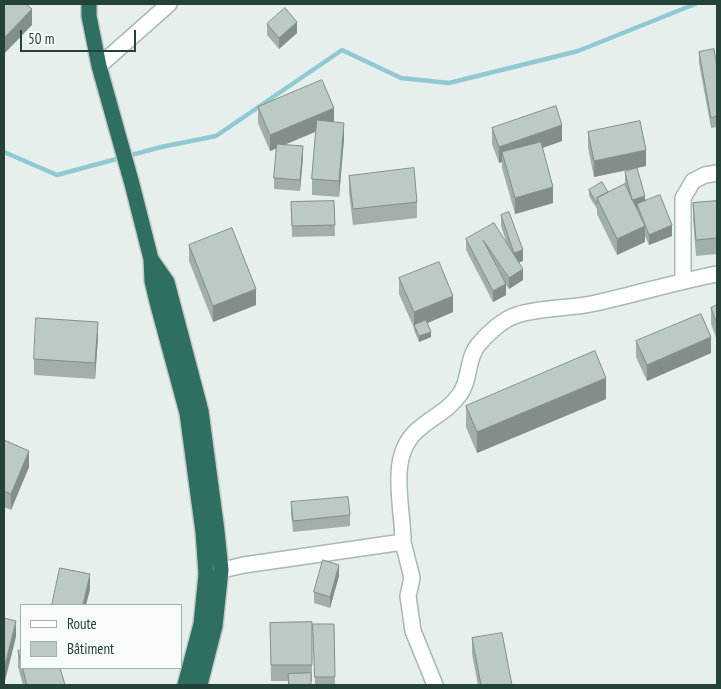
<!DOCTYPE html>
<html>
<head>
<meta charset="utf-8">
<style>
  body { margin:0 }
  #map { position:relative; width:721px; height:689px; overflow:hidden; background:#e6efeb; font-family:"PT Sans Narrow",sans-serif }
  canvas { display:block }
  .frame { position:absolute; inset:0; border:5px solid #24423a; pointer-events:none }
  .legend { position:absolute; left:20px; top:604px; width:162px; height:65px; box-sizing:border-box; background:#f7fbf9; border:1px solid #a3b1ad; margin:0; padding:6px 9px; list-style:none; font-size:15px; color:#24423a }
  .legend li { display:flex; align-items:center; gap:10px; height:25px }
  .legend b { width:25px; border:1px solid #a3b1ad }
  .scale { position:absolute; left:20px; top:30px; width:116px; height:22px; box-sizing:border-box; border:2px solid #24423a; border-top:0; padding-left:6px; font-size:15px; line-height:18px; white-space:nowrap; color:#24423a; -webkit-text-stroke:4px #f7fbf9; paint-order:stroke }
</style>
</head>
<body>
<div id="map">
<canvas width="721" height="689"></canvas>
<div class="frame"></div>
<ul class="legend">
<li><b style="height:6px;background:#fff"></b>Route</li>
<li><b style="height:14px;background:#bbcac4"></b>Bâtiment</li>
</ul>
<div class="scale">50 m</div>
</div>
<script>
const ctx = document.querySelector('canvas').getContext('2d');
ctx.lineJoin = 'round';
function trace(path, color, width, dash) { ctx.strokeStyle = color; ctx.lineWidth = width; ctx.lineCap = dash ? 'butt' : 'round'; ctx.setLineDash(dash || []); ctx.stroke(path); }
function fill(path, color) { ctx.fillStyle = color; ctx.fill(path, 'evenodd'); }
trace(new Path2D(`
  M4,152L57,175L161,147L216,136L342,50L401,78L449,83L578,51L695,4`), '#8ec9d4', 4.5);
const street = new Path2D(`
  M99,66L169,4
  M683,280V198L693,181L705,175L717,173
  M403,542L412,578L408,596L413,631L435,685
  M209,573L244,565L403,542C403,505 386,454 420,428C435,415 447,412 460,394C470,381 467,358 478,345C487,334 503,319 517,315C542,307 570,309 596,303C636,294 676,282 717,274`);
const highway = new Path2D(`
  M89,4V16L99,66L132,184L151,259L152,281L157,302L187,413L203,532L206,574L201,624L185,685
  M151,259L167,282L201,411L217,531L221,570L215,626L200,685`);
trace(street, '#a8b8b2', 18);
trace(highway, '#c2cac8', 18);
trace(street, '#fff', 15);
trace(highway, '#2f6f62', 15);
fill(new Path2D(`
  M267,24L297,33L279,49L267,35Z
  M699,52L717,67V127L711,128L699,63Z
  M258,107L334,122L344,139L339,197L312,195V179L316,131L285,144L303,157L300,191L274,189V178L277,148L270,151L258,123Z
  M492,128L562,141L542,148L553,203L515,214L502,168V162L499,163L492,144Z
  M588,132L646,166L594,177L588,148Z
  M625,172L672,236L649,245L645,236V242L617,255L597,214V209L589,196V190L608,192L625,184Z
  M349,176L417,202V218L353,225L349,192Z
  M334,201L335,236L292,237L291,202Z
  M717,201V254L696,256L693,219V203Z
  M501,215L523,261L519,262L523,280L509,289L506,285V295L493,302L466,250V239L507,244L501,226Z
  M189,245L256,305L213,322L189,261Z
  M399,278L453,312L427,323L431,337L419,342L414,330V328L399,294Z
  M717,305V340L711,324V308Z
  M98,338L95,379L34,375V359Z
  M636,341L711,353L647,381L636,357Z
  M606,399L477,453L466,427V406Z
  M4,440L29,467L11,510L4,507Z
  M291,502L350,515V526L293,532L291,513Z
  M339,576L330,608L314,603V592Z
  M312,622V681H311V685H288V681H271L270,623Z
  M334,624L335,685H315L313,635Z
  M472,638L512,685H478L472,654Z
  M21,650V668H60L65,685H23L18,667V651Z`), '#a1aea9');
fill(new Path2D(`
  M32,9V25L4,54V38Z
  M297,22V33L279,49V38Z
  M334,108V124L270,151V135Z
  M344,123V139L339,197V181Z
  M562,125V141L505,161L502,152V162L499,163V147Z
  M303,146V157L300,191V180Z
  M646,150V166L594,177V161Z
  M553,187V203L515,214V198Z
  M645,196V207L637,204V209L632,200Z
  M672,225V236L649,245V235Z
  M645,226V242L617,255V239Z
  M523,250V261L514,264V253Z
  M523,269V280L509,289V278Z
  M506,284V295L493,302V291Z
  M256,289V305L213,322V306Z
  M453,296V312L416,328L414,325V328V312Z
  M98,322V338L95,379V363Z
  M431,332V337L419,342V336Z
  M711,337V353L647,381V365Z
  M606,378V399L477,453V432Z
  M29,451V467L11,510V494Z
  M339,565V576L330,608V597Z
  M90,574V590L86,605H83Z
  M16,621V637L4,685V669Z`), '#838d89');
const building = new Path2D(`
  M4,4H26L32,9L4,38Z
  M285,8L297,22L279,38L267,24Z
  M714,49L717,67V116L711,118L699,52Z
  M322,80L334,108L270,135L258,107Z
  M556,106L562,125L499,147L492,128Z
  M317,120L344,123L339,181L312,179Z
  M640,121L646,150L594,161L588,132Z
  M541,142L553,187L515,198L502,152Z
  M277,144L303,146L300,180L274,178Z
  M414,168L417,202L353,209L349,176Z
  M637,168L645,196L632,200L625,172Z
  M602,182L608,192L597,198V204L589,190Z
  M625,184L645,226L617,239L597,198Z
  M660,195L672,225L649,235L637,204Z
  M334,201L335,225L292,226L291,202Z
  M717,201V238L696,240L693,203Z
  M509,212L523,250L514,253L501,215Z
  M494,223L523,269L509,278L483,240L506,284L493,291L466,239Z
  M232,228L256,289L213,306L189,245Z
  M439,262L453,296L414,312L399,278Z
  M717,305V324L711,308Z
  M701,314L711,337L647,365L636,341Z
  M36,318L98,322L95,363L34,359Z
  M426,320L431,332L419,336L414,325Z
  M595,351L606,378L477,432L466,406Z
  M4,440L29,451L11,494L4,491Z
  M348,497L350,515L293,521L291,502Z
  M323,560L339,565L330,597L314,592Z
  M60,568L90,574L83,605H52Z
  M4,618L16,621L4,669Z
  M312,622V665H271L270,623Z
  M313,624H334L335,677H315Z
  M502,633L512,685H481L472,638Z
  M21,650V663L18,651Z
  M23,668H60L65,685H27Z
  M311,673V685H289L288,674Z`);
fill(building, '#bbcac4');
trace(building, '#838d89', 1);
</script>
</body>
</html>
